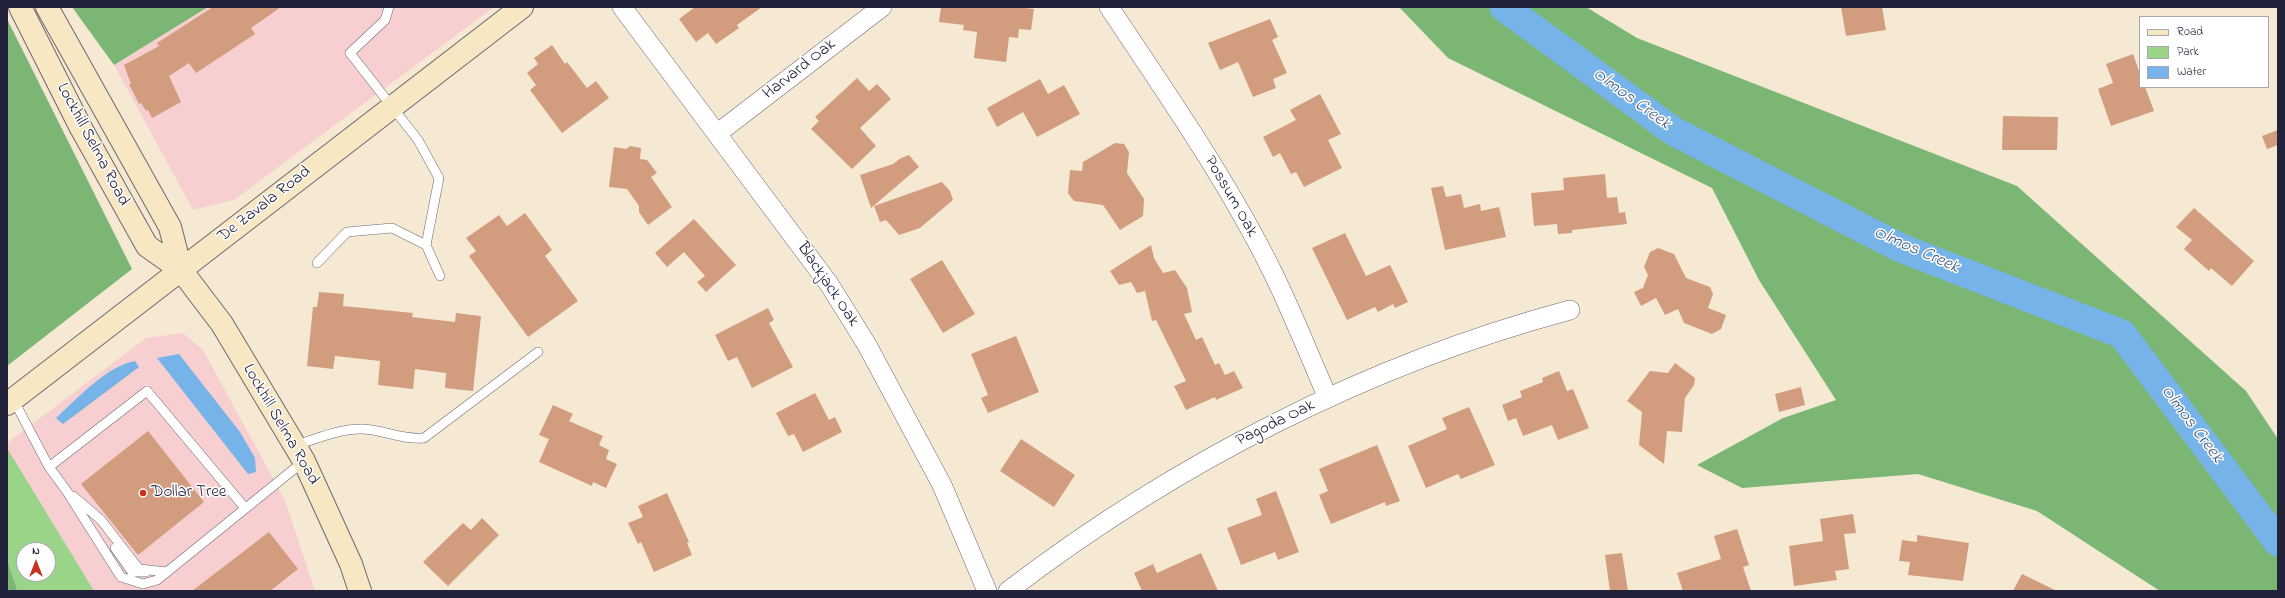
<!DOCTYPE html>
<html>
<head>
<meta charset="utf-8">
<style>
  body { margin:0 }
  #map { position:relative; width:2285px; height:598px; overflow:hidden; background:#f5e9d4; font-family:"Indie Flower",sans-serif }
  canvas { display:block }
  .frame { position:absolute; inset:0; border:8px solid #22223b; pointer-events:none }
  .legend { position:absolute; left:2139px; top:16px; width:130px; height:72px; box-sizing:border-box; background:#fff; border:1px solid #a7a7b1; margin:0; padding:5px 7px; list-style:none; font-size:12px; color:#22223b }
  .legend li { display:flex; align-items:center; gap:8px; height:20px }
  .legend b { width:20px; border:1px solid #a7a7b1 }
  .north { position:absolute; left:16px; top:542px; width:40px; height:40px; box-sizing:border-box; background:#fff; border:1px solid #a7a7b1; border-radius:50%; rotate:0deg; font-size:11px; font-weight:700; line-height:16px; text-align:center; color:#22223b }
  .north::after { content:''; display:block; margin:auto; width:14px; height:18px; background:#c8321e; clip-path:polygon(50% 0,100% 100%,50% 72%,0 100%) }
</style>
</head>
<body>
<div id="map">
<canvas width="2285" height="598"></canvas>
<div class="frame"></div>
<ul class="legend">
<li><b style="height:5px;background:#f8e7c3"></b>Road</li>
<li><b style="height:11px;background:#9ad488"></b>Park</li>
<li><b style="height:11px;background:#75b3e8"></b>Water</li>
</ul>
<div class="north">N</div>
</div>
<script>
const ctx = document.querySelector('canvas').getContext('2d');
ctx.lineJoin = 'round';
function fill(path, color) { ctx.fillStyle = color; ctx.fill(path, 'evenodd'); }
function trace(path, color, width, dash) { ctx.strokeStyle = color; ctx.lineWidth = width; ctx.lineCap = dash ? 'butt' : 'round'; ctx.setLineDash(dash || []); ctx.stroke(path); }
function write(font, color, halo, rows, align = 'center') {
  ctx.font = font + ' "Indie Flower",sans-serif'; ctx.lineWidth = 3; ctx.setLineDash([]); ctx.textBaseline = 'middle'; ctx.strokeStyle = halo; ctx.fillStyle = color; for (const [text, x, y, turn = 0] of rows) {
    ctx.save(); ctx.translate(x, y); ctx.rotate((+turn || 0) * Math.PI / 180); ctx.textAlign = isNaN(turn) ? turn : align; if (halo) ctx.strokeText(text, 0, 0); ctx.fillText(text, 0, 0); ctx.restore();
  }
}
fill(new Path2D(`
  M208,7H494L234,200L193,210L114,65Z
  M183,333L203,350L285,500L315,591H7V443L146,338ZM24,550H48V574H24Z`), '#f7cfd1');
fill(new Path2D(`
  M7,448L94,591H18L7,560ZM24,550H48V574H24Z`), '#9ad488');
fill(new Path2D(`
  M72,7H208L114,65Z
  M1399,7H1586L1637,38L2017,186L2246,391L2278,439V591H2160L2037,511L1918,474L1742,488L1697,465L1783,418L1836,400L1759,280L1712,188L1448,58Z
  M7,19L132,269L7,366Z
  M7,560L17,589L18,591H7Z`), '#7bb674');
fill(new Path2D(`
  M179,354L240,432L255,458L256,472L248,474L157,358Z
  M135,361L139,367L63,424L56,418C77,399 107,366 135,361Z`), '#75b3e8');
trace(new Path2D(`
  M1504,7L1673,131L1901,248L2122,334L2278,542`), '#75b3e8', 29);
fill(new Path2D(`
  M213,7H281L251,28L255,34L196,73L189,63L169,76L181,102L152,118L148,110L146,111L141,103L139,104L129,84H131L124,65L159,46L157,43Z
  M695,7H762L737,25L739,28L716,44L708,33L696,42L679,19Z
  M941,7H1015L1034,9L1031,30L1019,29L1018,38L1009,37L1006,62L974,58L977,32L963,30L964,25L939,22Z
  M1841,7H1882L1886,30L1846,36Z
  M1270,19L1278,37L1272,40L1287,73L1273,79L1276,88L1253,97L1238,62L1220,70L1208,43Z
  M552,45L565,64L567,62L587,88L596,81L609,98L562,133L530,90L536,85L527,73L538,64L534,58Z
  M2133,54L2140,74V87H2145L2154,111L2111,126L2098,89L2113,83L2106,64Z
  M857,78L869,91L877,84L891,99L860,128L876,146L852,169L811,129L819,121L815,117Z
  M1040,79L1048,94L1064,85L1080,114L1037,137L1023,112L997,127L987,108Z
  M1320,94L1341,134L1328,140L1342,168L1304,187L1296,172L1291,174L1280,153L1273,157L1263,137L1296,120L1290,110Z
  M2003,116L2058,117L2057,150H2002Z
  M2278,130V145L2267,149L2262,136Z
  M1115,143L1124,144L1129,152L1127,173L1144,199L1143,216L1120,230L1103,205L1074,201L1068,193L1070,170L1082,171L1083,162Z
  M630,146L641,148L640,159L647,160L657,173L651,177L672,207L648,225L639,212V206L627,189L609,187L614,147L626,149Z
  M909,155L919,167L871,208L860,175L893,164L901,158Z
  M1605,174L1607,198L1617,197L1619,213L1625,212L1627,224L1572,230V233L1558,234L1557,224L1534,226L1531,193L1564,190L1563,178Z
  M942,182L950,191L953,200L920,228L899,235L886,220L880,222L874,206Z
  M1443,186L1446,197L1461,194L1464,208L1480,204L1481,211L1499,207L1506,237L1445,250L1431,188Z
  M2194,208L2254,261L2232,286L2211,268L2209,271L2184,249L2192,240L2176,227Z
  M525,213L552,250L545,256L578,301L528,337L469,256L476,251L466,238L499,215L507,226Z
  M694,219L736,265L706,292L697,282L705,276L684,252L667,267L655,253Z
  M1345,233L1366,276L1390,265L1408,302L1395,308L1393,304L1378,312L1375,307L1347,320L1312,248Z
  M1151,245L1154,258L1163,273L1175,270L1187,288L1192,312L1184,314L1196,340L1202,337L1215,365L1219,363L1225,375L1234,371L1243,388L1216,400L1215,397L1186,410L1174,386L1186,381L1156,320L1152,321L1145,291L1137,293L1131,282L1119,285L1110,271Z
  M1658,248L1674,254L1686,278L1710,287L1713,294L1708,308L1726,315L1721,329L1712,334L1684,323L1678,309L1665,315L1656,298L1641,306L1634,292L1643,288L1648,275L1644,267L1650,252Z
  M942,260L975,314L943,333L910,279Z
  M319,292L344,294L343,306L413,313L412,317L455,322L456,313L481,316L473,391L445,388L446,373L415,369L413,389L378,385L380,361L335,356L333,369L307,366L313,307H317Z
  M768,308L774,320L769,323L793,367L752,388L737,357L728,361L715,335Z
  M1016,336L1039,392L988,413L981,398L988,395L971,354Z
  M1675,363L1695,378L1694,385L1685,398L1682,432L1667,431L1664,464L1639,445L1642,412L1627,401L1650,371L1668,373Z
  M1559,371L1567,391L1573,389L1589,428L1558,440L1552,425L1523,436L1516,418L1508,421L1502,405L1522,397L1520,391L1543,382L1542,378Z
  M1801,387L1805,405L1779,412L1775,394Z
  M815,393L829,420L835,417L842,432L803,452L794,434L788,436L776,413Z
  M553,405L573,414L569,421L603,436L599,445L609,450L606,459L617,464L606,488L593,482L592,486L539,462L549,439L539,435Z
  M1469,407L1495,465L1461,479L1458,474L1426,488L1408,446L1447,429L1442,418Z
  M148,431L204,502L138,555L81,484Z
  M1021,439L1075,475L1054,507L1000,471Z
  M1377,445L1400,501L1386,506L1385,502L1331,524L1319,495L1328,491L1319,469Z
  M1276,491L1299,552L1278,560L1275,552L1241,565L1227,528L1262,515L1256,499Z
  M667,493L689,542L687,543L692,555L654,572L641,542L638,544L628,523L643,517L638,506Z
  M1853,514L1856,533L1844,534L1849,569L1835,571L1837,580L1794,586L1789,546L1823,541L1820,519Z
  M482,518L499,535L448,586L423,562L463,523L471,530Z
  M1737,529L1749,565L1743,567L1751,591H1683L1677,573L1721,559L1714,536Z
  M269,532L298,569L270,591H192Z
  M1917,535L1969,543L1963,581L1908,575L1910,562L1899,561L1902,540L1917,542Z
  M1201,553L1218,591H1142L1134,573L1153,564L1157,573Z
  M1622,553L1628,591H1610L1605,555Z
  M2022,574L2057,591H2013Z`), '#d29d7e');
const service = new Path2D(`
  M389,7L385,20L350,53L418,140L439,178L426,245L440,276
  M317,263L347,232L392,228L426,245
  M13,399L49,467L66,490L121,577L143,584L157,580L304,461
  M295,445C317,439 340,428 363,429C385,430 401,440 424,438L538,352
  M49,467L147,391L245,508
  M73,496L101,520L139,569L167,572
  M115,548L132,572H146`);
const minor = new Path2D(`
  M622,7L829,284L867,345L942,485L987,591
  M1109,7C1167,94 1227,180 1273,273C1293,314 1310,357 1328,398
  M718,133L882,7
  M1008,591C1174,464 1368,364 1570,310`);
const secondary = new Path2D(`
  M20,7L81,128L147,246L181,270L222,324L304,461L351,564L360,591
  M47,7L170,227L181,270
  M7,404L522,7`);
trace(service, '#6c6871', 10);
trace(minor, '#6c6871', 20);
trace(secondary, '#6c6871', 24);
trace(service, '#fff', 9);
trace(minor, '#fff', 19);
trace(secondary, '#f8e7c3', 22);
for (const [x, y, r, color] of [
  [143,493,4,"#c8321e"]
]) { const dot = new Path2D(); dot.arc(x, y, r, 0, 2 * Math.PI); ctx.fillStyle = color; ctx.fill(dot); trace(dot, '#fff', 1.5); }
write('17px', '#22223b', '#fff', [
  ["Harvard Oak",800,70,-38],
  ["Lockhill Selma Road",92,145,62],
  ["Possum Oak",1230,197,60],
  ["De Zavala Road",265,205,-38],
  ["Blackjack Oak",827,285,56],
  ["Pagoda Oak",1276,424,-26],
  ["Lockhill Selma Road",280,425,60]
]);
write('17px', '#22223b', '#fff', [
  ["Dollar Tree",151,493]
], 'left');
write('italic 18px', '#435c80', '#fff', [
  ["Olmos Creek",1631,100,36],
  ["Olmos Creek",1916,251,24],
  ["Olmos Creek",2191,425,53]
]);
</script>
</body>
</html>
